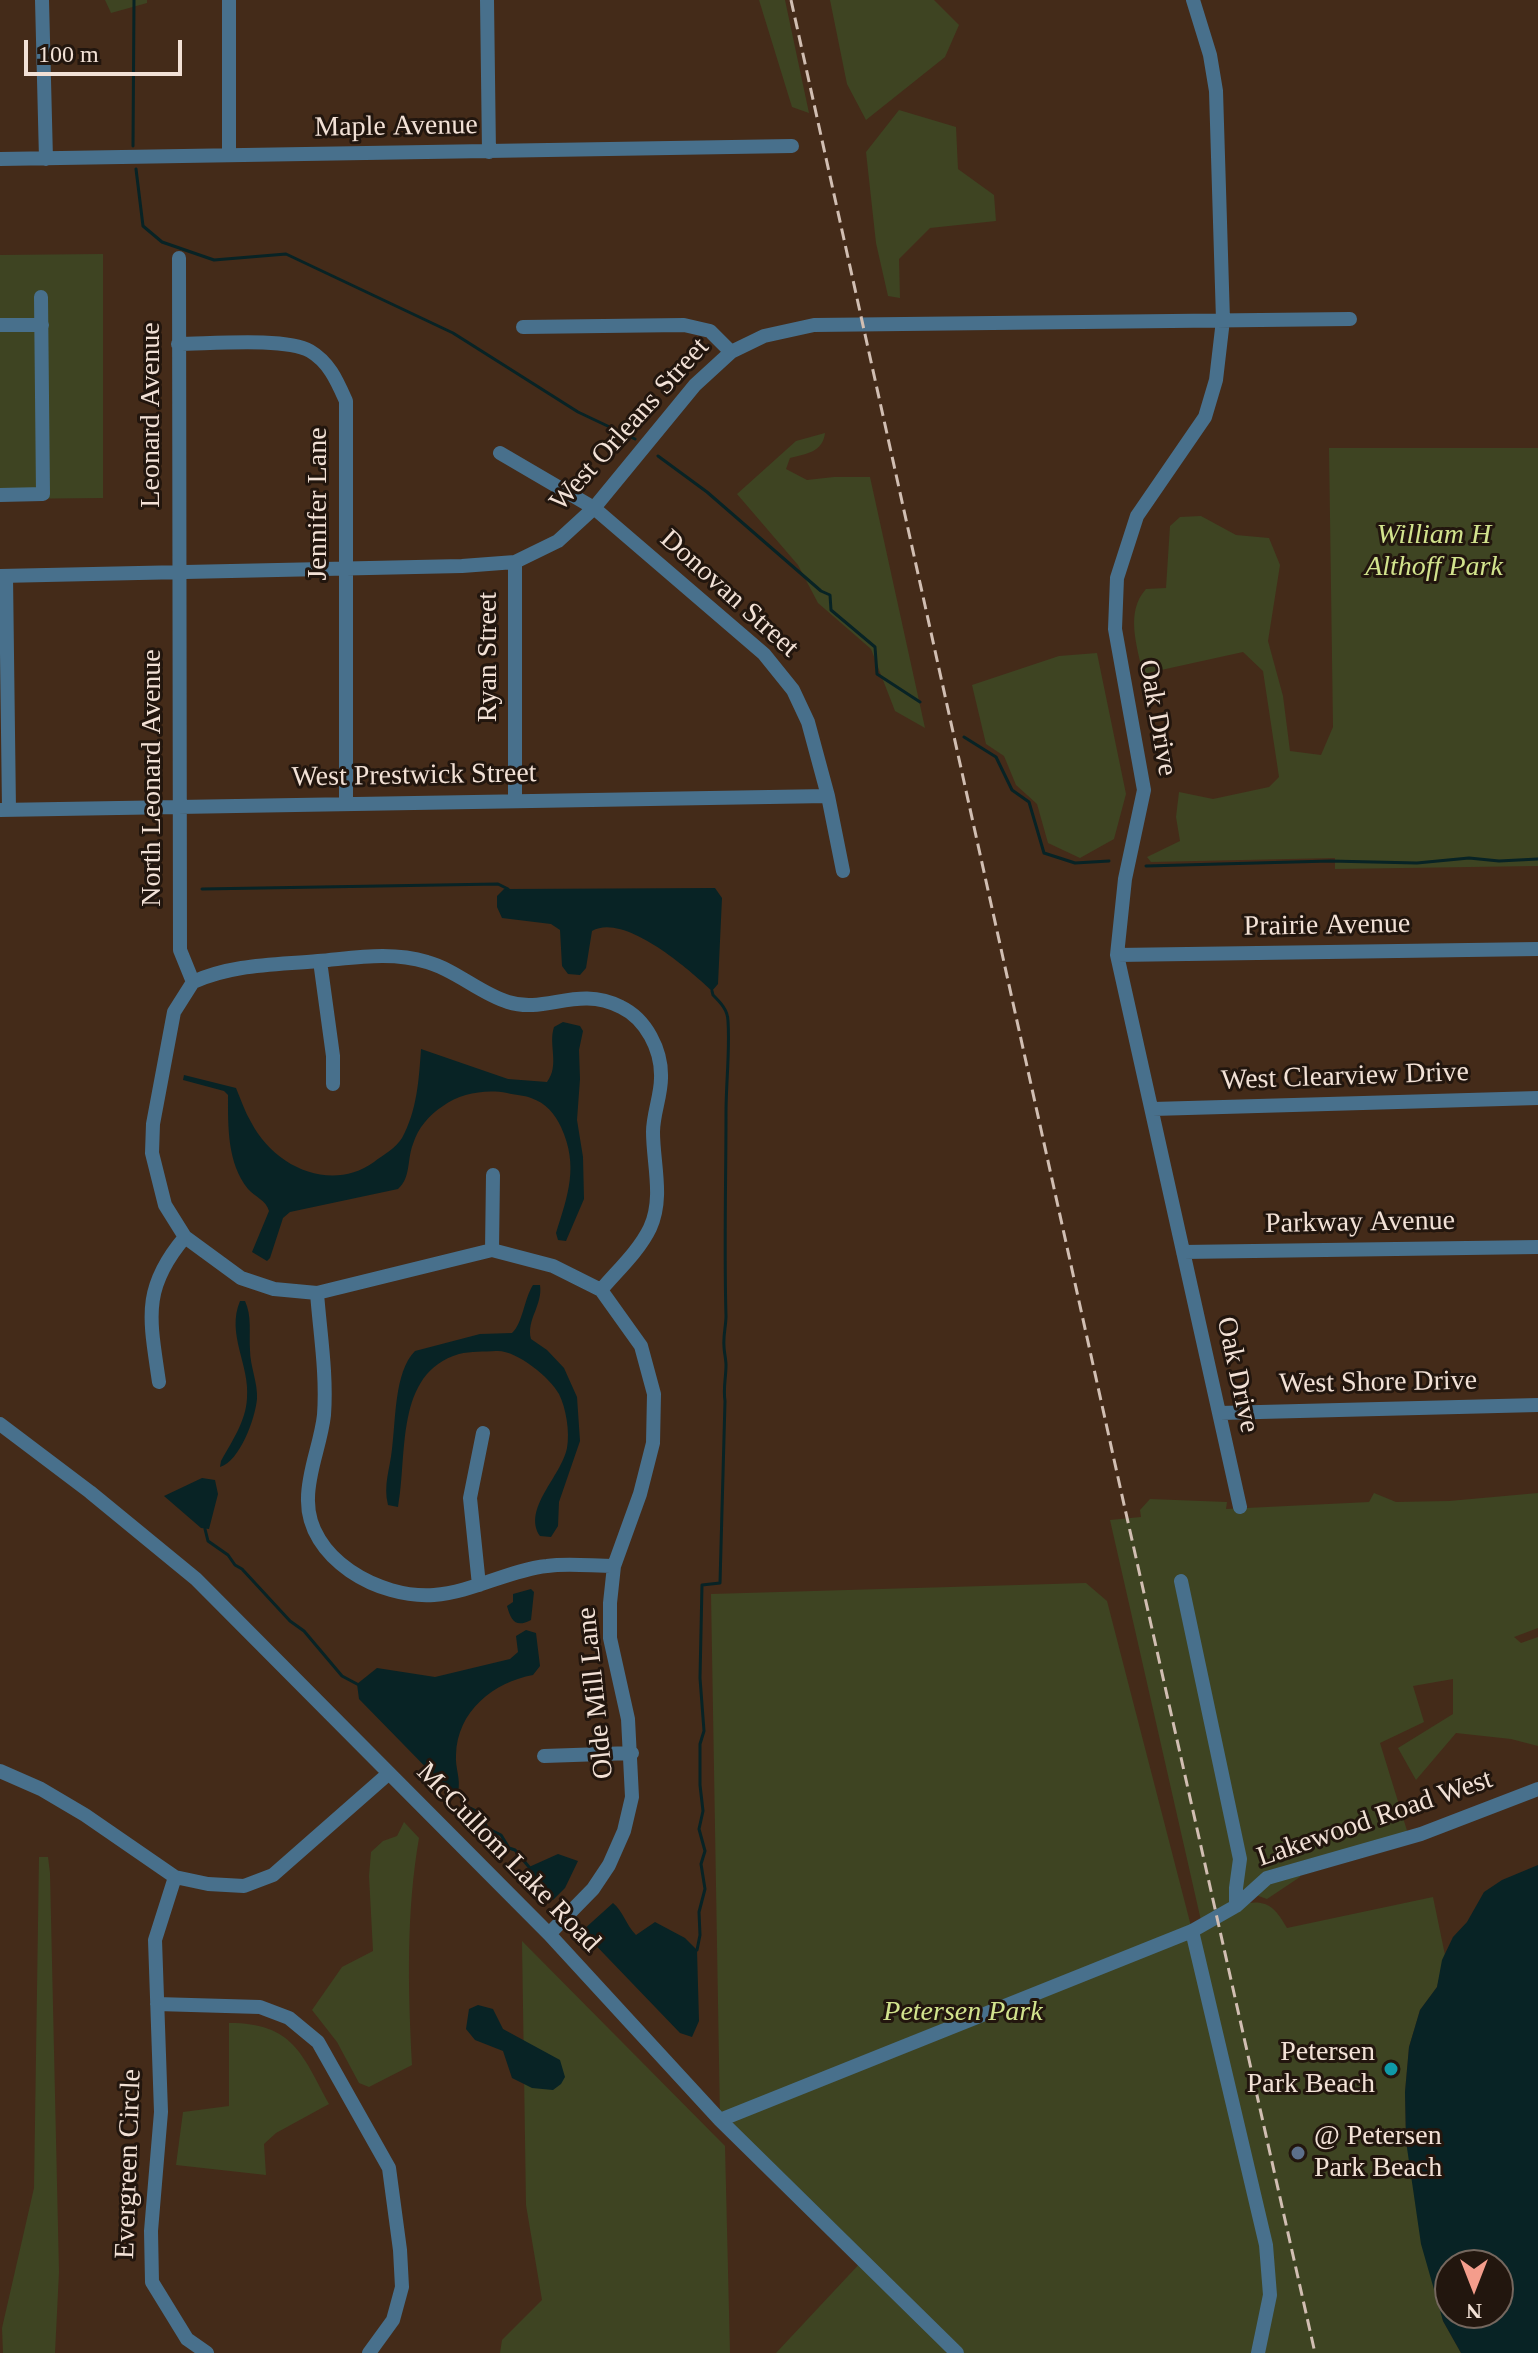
<!DOCTYPE html>
<html>
<head>
<meta charset="utf-8">
<style>
  body { margin:0 }
  #map { position:relative; width:1538px; height:2353px; overflow:hidden; background:#442b19; font-family:"Times New Roman",serif }
  canvas { display:block }
  .north { position:absolute; left:1434px; top:2249px; width:80px; height:80px; box-sizing:border-box; background:#22160e; border:2px solid #75675e; border-radius:50%; rotate:180deg; font-size:22px; font-weight:700; line-height:32px; text-align:center; color:#f2e1d6 }
  .north::after { content:''; display:block; margin:auto; width:28px; height:36px; background:#f49d8c; clip-path:polygon(50% 0,100% 100%,50% 72%,0 100%) }
  .scale { position:absolute; left:24px; top:40px; width:158px; height:36px; box-sizing:border-box; border:4px solid #f2e1d6; border-top:0; padding-left:10px; font-size:24px; line-height:28px; white-space:nowrap; color:#f2e1d6; -webkit-text-stroke:6px #22160e; paint-order:stroke }
</style>
</head>
<body>
<div id="map">
<canvas width="1538" height="2353"></canvas>
<div class="north">N</div>
<div class="scale">100 m</div>
</div>
<script>
const ctx = document.querySelector('canvas').getContext('2d');
ctx.lineJoin = 'round';
function fill(path, color) { ctx.fillStyle = color; ctx.fill(path, 'evenodd'); }
function trace(path, color, width, dash) { ctx.strokeStyle = color; ctx.lineWidth = width; ctx.lineCap = dash ? 'butt' : 'round'; ctx.setLineDash(dash || []); ctx.stroke(path); }
function write(font, color, halo, rows, align = 'center') {
  ctx.font = font + ' "Times New Roman",serif'; ctx.lineWidth = 6; ctx.setLineDash([]); ctx.textBaseline = 'middle'; ctx.strokeStyle = halo; ctx.fillStyle = color; for (const [text, x, y, turn = 0] of rows) {
    ctx.save(); ctx.translate(x, y); ctx.rotate((+turn || 0) * Math.PI / 180); ctx.textAlign = isNaN(turn) ? turn : align; if (halo) ctx.strokeText(text, 0, 0); ctx.fillText(text, 0, 0); ctx.restore();
  }
}
fill(new Path2D(`
  M105,0H147V3L111,13Z
  M759,0H785L809,113L792,107Z
  M830,0H934L959,25L945,57L866,120L847,84Z
  M899,110L956,127L958,169L994,195L996,221L930,228L899,259L900,298L888,296L876,243L866,152Z
  M103,254V498L0,499V255Z
  M825,433C823,452 806,454 790,458L786,469L807,480L834,477H870L925,728L895,711L871,649L818,603L798,565L737,494L796,441Z
  M1329,448H1538V866L1335,869V858L1151,862L1147,857L1180,841L1176,817L1179,792L1213,799L1269,787L1279,777L1263,671L1243,652L1143,674C1137,646 1125,612 1146,589L1166,588L1170,526L1180,517L1201,516L1236,535L1269,538L1280,565L1268,641L1283,696L1290,751L1321,755L1333,727Z
  M1097,653L1126,794L1114,839L1080,858L1048,843L1037,804L1016,785L1004,756L986,744L972,685L1059,656Z
  M1374,1493L1396,1502L1449,1501L1538,1493V1628L1514,1637L1521,1643L1538,1637V1746L1511,1739L1456,1733L1416,1780L1398,1748L1453,1714V1679L1413,1686L1424,1722L1380,1743L1409,1837L1300,1869V1877L1267,1899L1250,1893L1239,1905C1265,1898 1274,1905 1287,1928L1433,1897L1445,1955L1437,1987L1420,2010L1409,2047L1405,2092L1406,2141L1443,2321L1461,2353H776L863,2260L720,2120L711,1594L1086,1583L1107,1601L1192,1930L1202,1925L1110,1520L1141,1517L1140,1510L1150,1499L1227,1502L1226,1509L1369,1502Z
  M404,1822L419,1838C406,1913 408,1989 412,2065L369,2087L359,2083L337,2042L312,2010L342,1967L373,1951L369,1876L371,1852L383,1841L397,1836Z
  M39,1857H48L50,1873L59,2272L55,2353H3L2,2328L34,2188Z
  M522,1941L725,2146L730,2353H500L502,2340L542,2300L526,2205Z
  M229,2023C293,2023 302,2054 329,2104L276,2133L264,2144L266,2175L176,2165L183,2112L229,2106Z`), '#3e4422');
fill(new Path2D(`
  M715,888L722,898L718,984L712,991C690,970 624,912 592,931L586,968L580,975L568,974L562,966L560,930L551,924L502,918L497,907V896L504,889Z
  M563,1022L580,1026L583,1031L579,1050L580,1079L577,1120L583,1157L584,1199L566,1241L558,1240L556,1233C568,1195 579,1166 561,1127C555,1114 546,1103 531,1098C524,1095 515,1095 507,1093C486,1089 461,1093 443,1106C429,1115 418,1128 413,1144C407,1159 411,1178 398,1189L290,1212L283,1218L270,1258L267,1261L252,1252L269,1211C266,1200 255,1197 248,1189C227,1163 228,1126 228,1095L224,1091L183,1080L184,1075L236,1088C241,1100 245,1112 251,1122C274,1167 331,1193 374,1162C383,1155 396,1148 402,1138C417,1111 419,1079 421,1049L508,1079L547,1082C560,1065 548,1045 554,1027Z
  M533,1285H540C543,1305 526,1320 531,1339L547,1350L564,1368L577,1397L580,1441L559,1502L558,1526L551,1537L540,1536C522,1509 561,1477 567,1448C570,1432 566,1408 559,1394C550,1377 515,1349 496,1351C484,1352 471,1351 459,1354C394,1373 408,1455 398,1507L388,1505C383,1485 390,1469 392,1449C396,1421 394,1372 415,1351L480,1334L512,1333C523,1323 524,1299 533,1285Z
  M240,1301H245C252,1316 249,1333 250,1350C250,1366 258,1383 257,1399C255,1419 240,1461 220,1467L221,1461C232,1441 246,1421 247,1398C250,1365 226,1334 240,1301Z
  M202,1478L215,1480L218,1494L209,1529L201,1528L164,1496Z
  M531,1589L534,1592L531,1620C516,1628 511,1621 507,1606L513,1602V1594Z
  M526,1630L536,1633L540,1666L533,1675C494,1682 457,1711 456,1755C455,1768 461,1779 458,1792L447,1789L359,1699L357,1684L377,1668L435,1677L510,1659L518,1652L516,1636Z
  M558,1854L578,1861L565,1888L553,1900L529,1878V1867Z
  M1538,1865V2353H1461L1443,2321L1421,2244L1406,2141L1405,2092L1409,2047L1420,2010L1437,1987L1442,1960L1453,1937L1467,1922L1484,1892L1502,1880ZM1450,2265H1498V2313H1450Z
  M613,1903C623,1911 626,1925 636,1935L655,1922L685,1938L697,1950L699,2021L692,2037L680,2033L582,1931Z
  M478,2005L493,2009L503,2029L560,2060L565,2077L561,2084L553,2090L532,2088L512,2078L503,2051L475,2040L466,2029L469,2009Z`), '#082325');
trace(new Path2D(`
  M133,146L134,0
  M136,169L143,226L162,242L214,260L286,254L453,333L578,412L635,439
  M658,456L707,492L821,591L830,595L831,610L875,647L877,674L920,702
  M964,737L996,757L1012,790L1029,802L1044,853L1075,863L1109,861
  M1146,866L1330,861L1417,863L1469,858L1499,861L1538,859
  M202,889L498,884L508,889
  M205,1529L208,1541L228,1555L235,1565L242,1569L290,1621L304,1631L342,1676L357,1684
  M458,1792L466,1806L480,1813L487,1828L501,1835L509,1848L515,1850L529,1867
  M697,1950L700,1935L699,1912L705,1889L701,1864L705,1851L699,1829L703,1811L700,1785V1744L704,1731L700,1678L702,1585L720,1583L725,1401C723,1388 726,1378 726,1365C726,1359 724,1352 724,1346C723,1336 726,1326 726,1316C724,1248 726,1180 726,1113C726,1082 730,1051 728,1021C728,1010 720,1002 713,995L712,991`), '#082325', 3);
trace(new Path2D(`
  M42,0L46,159
  M229,0V155
  M487,0L489,152
  M1193,0L1210,55L1216,91L1223,320L1216,380L1205,417L1137,516L1117,578L1115,629L1144,790L1125,879L1117,955L1240,1507
  M0,159L792,146
  M179,258L180,950L193,982
  M0,325H42
  M523,327L684,325L710,331L731,352
  M178,344C209,344 285,337 310,351C329,362 337,381 346,401V803
  M500,453L594,508L764,654L793,690L808,722L828,796L843,871
  M0,495L43,494L41,297
  M0,576L462,566L515,562L558,541L594,508L695,385L731,352L764,336L814,325L1350,319
  M6,576L9,810
  M515,800V562
  M0,810L828,796
  M1117,955L1538,949
  M320,961L333,1056V1084
  M193,982L174,1012L153,1124L152,1153L165,1205L185,1237L241,1278L274,1289L317,1293L492,1250L553,1266L601,1290L641,1346L654,1394L653,1443L640,1494L614,1566L610,1603V1638L628,1719L632,1797L624,1831L609,1865L593,1889L549,1934
  M193,982C233,964 275,965 318,961C354,958 391,951 427,962C456,970 479,993 508,1002C546,1014 578,985 621,1007C646,1019 662,1050 661,1078C661,1096 653,1114 653,1132C653,1163 664,1198 650,1228C639,1251 617,1271 601,1290
  M1153,1109L1538,1098
  M492,1250L493,1175
  M1183,1252L1538,1247
  M317,1293C320,1333 327,1374 324,1415C321,1443 308,1471 308,1498C306,1559 380,1599 434,1595C473,1592 509,1570 547,1566C568,1563 592,1566 614,1566
  M159,1382C150,1319 141,1289 185,1237
  M1220,1413L1538,1405
  M0,1424L90,1492L196,1579L549,1934L720,2120L957,2353
  M1181,1581L1240,1859L1236,1888V1906
  M479,1585L470,1498L483,1433
  M544,1756L632,1753
  M0,1771L41,1789L85,1815L175,1877L208,1884L244,1886L273,1875L388,1774
  M175,1877L155,1940L161,2112L151,2231L152,2282L187,2339L207,2353
  M1192,1931L1266,2245L1270,2295L1258,2353
  M157,2004L260,2007L289,2018L318,2042L389,2168L400,2250L402,2287L393,2320L369,2353
  M720,2120L1192,1931L1236,1906L1267,1878L1421,1834L1538,1789`), '#48708c', 14);
trace(new Path2D(`
  M791,0L1121,1491L1315,2353`), '#d1beb2', 3, [12, 6]);
for (const [x, y, r, color] of [
  [1391,2069,8,"#0f9aa8"],
  [1298,2153,8,"#5c6f8a"]
]) { const dot = new Path2D(); dot.arc(x, y, r, 0, 2 * Math.PI); ctx.fillStyle = color; ctx.fill(dot); trace(dot, '#22160e', 3); }
write('28px', '#f2e1d6', '#22160e', [
  ["Maple Avenue",396,127,-1],
  ["Leonard Avenue",152,415,-90],
  ["West Orleans Street",630,425,-48],
  ["Jennifer Lane",319,504,-90],
  ["Donovan Street",729,594,42],
  ["Ryan Street",489,657,-90],
  ["Oak Drive",1157,718,80],
  ["West Prestwick Street",414,776,-1],
  ["North Leonard Avenue",153,778,-90],
  ["Prairie Avenue",1327,926,-1],
  ["West Clearview Drive",1345,1077,-2],
  ["Parkway Avenue",1360,1223,-1],
  ["Oak Drive",1237,1375,78],
  ["West Shore Drive",1378,1383,-1],
  ["Olde Mill Lane",596,1693,-96],
  ["Lakewood Road West",1375,1819,-19],
  ["McCullom Lake Road",508,1858,46],
  ["Evergreen Circle",129,2164,-88]
]);
write('italic 28px', '#d2e38d', '#22160e', [
  ["William H",1434,536],
  ["Althoff Park",1434,568],
  ["Petersen Park",963,2013]
]);
write('28px', '#f2e1d6', '#22160e', [
  ["Petersen",1375,2053],
  ["Park Beach",1375,2085],
  ["@ Petersen",1314,2137,"left"],
  ["Park Beach",1314,2169,"left"]
], 'right');
</script>
</body>
</html>
